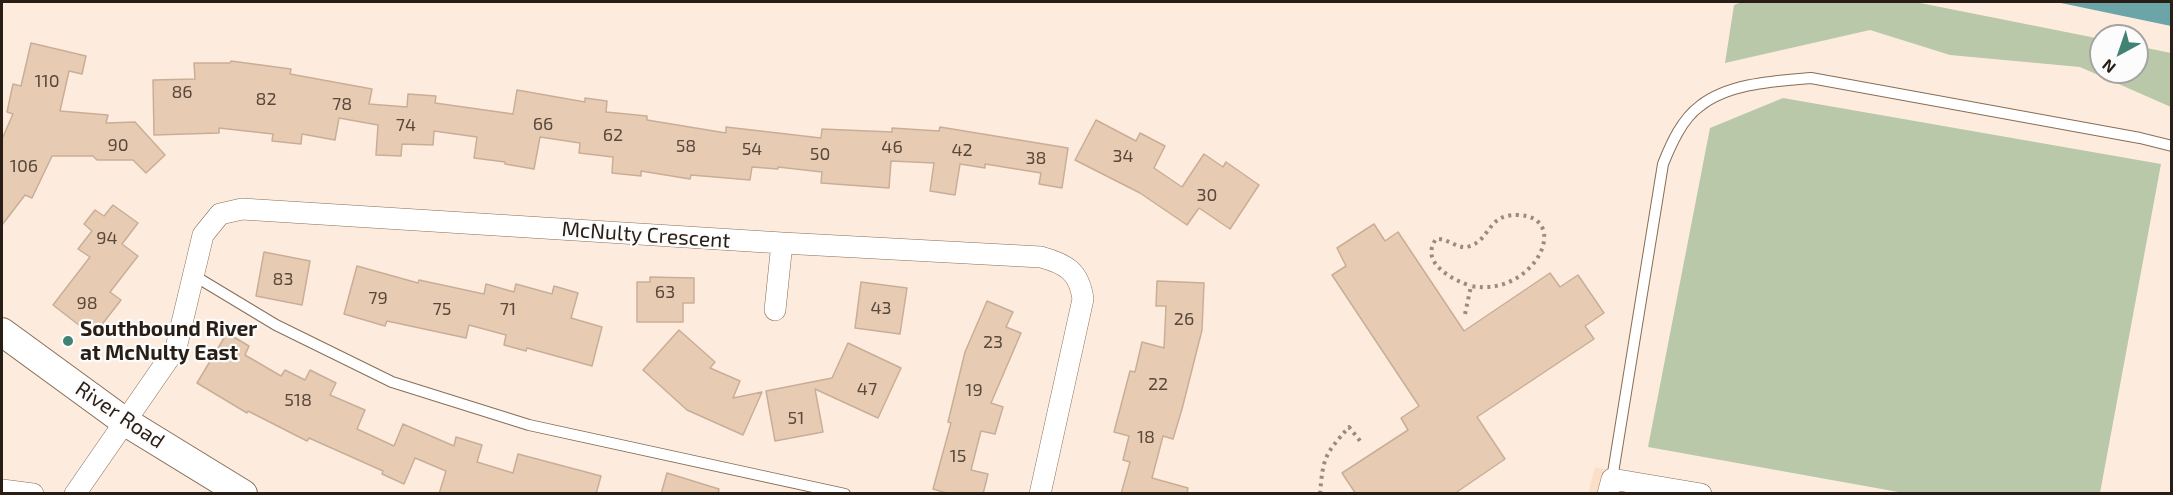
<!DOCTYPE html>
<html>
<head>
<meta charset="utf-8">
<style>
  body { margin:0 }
  #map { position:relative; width:2173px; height:495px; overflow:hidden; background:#fdecdd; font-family:"Exo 2",sans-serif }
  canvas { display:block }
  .frame { position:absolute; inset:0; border:3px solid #281e15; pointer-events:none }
  .north { position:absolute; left:2089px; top:24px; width:60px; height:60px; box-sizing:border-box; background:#fcfcfc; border:2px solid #a7a3a0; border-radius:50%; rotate:220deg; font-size:16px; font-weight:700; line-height:24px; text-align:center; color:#281e15 }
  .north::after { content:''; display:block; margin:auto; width:21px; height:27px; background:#408274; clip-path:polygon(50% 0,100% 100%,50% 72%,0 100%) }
</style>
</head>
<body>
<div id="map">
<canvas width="2173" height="495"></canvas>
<div class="frame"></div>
<div class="north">N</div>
</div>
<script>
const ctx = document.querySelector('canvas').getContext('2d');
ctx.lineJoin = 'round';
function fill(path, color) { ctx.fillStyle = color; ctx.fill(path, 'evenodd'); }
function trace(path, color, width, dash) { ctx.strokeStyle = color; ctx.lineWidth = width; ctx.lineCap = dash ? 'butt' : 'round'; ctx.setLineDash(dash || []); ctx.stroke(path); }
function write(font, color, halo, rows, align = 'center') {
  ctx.font = font + ' "Exo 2",sans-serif'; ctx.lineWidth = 4.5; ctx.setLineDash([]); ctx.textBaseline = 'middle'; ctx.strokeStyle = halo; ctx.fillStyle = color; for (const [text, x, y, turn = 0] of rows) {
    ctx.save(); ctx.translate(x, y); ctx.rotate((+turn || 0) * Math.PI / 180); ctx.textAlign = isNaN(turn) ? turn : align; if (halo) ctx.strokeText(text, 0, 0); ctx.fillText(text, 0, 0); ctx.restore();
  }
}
fill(new Path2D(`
  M1595,467L1717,493L1588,494Z`), '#fbdfc7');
fill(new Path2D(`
  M1742,2H1915L2101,39V72H2137V46L2171,53V107L2080,67L1950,55L1870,30L1725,63L1734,5Z
  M1783,98L2161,164L2100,493H1904L1648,447L1710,128Z`), '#b8c8a9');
fill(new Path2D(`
  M2056,2H2171V26Z`), '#6ca5a7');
const building = new Path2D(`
  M31,43L86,56L82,74L69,71L60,111L108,115L106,123L135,122L165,155L146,173L133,160H97L93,156H52L32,198L25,195L2,225V139L13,114L7,112L13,84L21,86Z
  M231,61L291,69L290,74L372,89L369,104L407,107L408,94L436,96L435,103L513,114L517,90L585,102V98L607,101L606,112L647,116V120L726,133V127L821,138L822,129L892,132V128L939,131L940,127L1068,148L1062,188L1039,184L1041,173L985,164V168L960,164L955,195L930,191L934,163L891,161L889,188L821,183L822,172L778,167V169L752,167L750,180L691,175L690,179L641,171V176L612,173L613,157L579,153L580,143L540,137L534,169L505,164V162L474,158L477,137L434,131L433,145L402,144L401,156L376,155L378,125L339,118L335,140L302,134L301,144L272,141L273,134L219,128V133L154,135L153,80L195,79L194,63H230Z
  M1096,120L1136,141L1140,133L1165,146L1154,168L1182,187L1204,154L1223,167L1226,162L1259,185L1230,229L1199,208L1187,225L1140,193L1075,160Z
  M113,205L138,223L122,244L138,256L110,292L121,300L93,336L53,305L90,257L78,249L92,231L84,224L95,210L104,216Z
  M1374,224L1385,241L1398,232L1464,331L1550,273L1560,287L1578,275L1604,313L1585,326L1594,339L1477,417L1505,459L1454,494H1356L1342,473L1408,430L1401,418L1419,406L1332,275L1346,266L1337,248Z
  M264,252L310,261L302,305L256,296Z
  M357,266L418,283L419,280L484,294L486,284L514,292L516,284L552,294L554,286L578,293L571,318L602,327L592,366L527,348L526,351L504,345L506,335L469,325L466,338L387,321L385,326L344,314Z
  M650,277L694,278V303H683V322H637V282H650Z
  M1157,281L1204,283L1202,330L1182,409L1173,439L1163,436L1152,478L1188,488L1187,494H1121L1130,462L1123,460L1129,436L1114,432L1130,371L1135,372L1142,342L1164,348L1166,306H1156Z
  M861,282L907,288L900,334L855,328Z
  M987,301L1013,312L1006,327L1021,333L991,403L1003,407L995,434L981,431L971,470L988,474L983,494H950L933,489L951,423L948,422L965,352Z
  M679,330L715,362L710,368L740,381L733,398L762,392L743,435L687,410L643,370Z
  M227,333L249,346L245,355L281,376L285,370L305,380L310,370L336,383L330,395L365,410L357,429L394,446L403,424L454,446L456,437L482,445L477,462L513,473L518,454L601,476L596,494H439L446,471L415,458L404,484L382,474L383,471L309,438L307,441L248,411L247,413L197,383Z
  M848,343L901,368L878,418L815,389L823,432L775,441L766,391L832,378Z
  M667,473L719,489L718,494H661Z`);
fill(building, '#e8cbb3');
trace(building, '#c9ae97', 1.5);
const lane = new Path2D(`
  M193,275L276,325L392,382L529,425L845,494
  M1612,479L1663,164C1671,144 1682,119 1700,106C1729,83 1776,81 1811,78L2140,138L2172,146`);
const street = new Path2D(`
  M775,310L782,243
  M2,490L33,494
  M75,494L176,348L203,235L220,214L242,209L782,243L1041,257C1066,264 1079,271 1083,299L1040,494
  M1608,494L1612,479L1701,494`);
const secondary = new Path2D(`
  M2,332L124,421L243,494`);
trace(lane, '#876e58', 12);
trace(street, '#876e58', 22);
trace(secondary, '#876e58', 30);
trace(new Path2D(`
  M1465,314L1471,286C1534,298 1573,217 1518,215C1487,214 1491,239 1470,246C1459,251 1449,238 1436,239C1419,263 1453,280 1471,286
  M1320,494C1323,457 1325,454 1349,427L1361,442`), '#998b7f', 4, [3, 4.5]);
trace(lane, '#fff', 10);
trace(street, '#fff', 21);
trace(secondary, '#fff', 28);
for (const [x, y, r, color] of [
  [68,341,6,"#408274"]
]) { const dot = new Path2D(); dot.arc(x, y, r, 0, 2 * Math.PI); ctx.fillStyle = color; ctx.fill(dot); trace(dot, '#fcfcfc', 2); }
write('18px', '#58493c', null, [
  ["110",47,81],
  ["86",182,92],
  ["82",266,99],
  ["78",342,104],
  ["66",543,124],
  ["74",406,125],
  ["62",613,135],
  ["90",118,145],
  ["58",686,146],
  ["46",892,147],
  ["54",752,149],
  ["42",962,150],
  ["50",820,154],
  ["34",1123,156],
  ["38",1036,158],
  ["106",24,166],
  ["30",1207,195],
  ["94",107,238],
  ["83",283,279],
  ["63",665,292],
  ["79",378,298],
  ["98",87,303],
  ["43",881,308],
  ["75",442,309],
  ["71",508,309],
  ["26",1184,319],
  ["23",993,342],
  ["22",1158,384],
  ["47",867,389],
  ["19",974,390],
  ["518",298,400],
  ["51",796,418],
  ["18",1146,437],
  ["15",958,456]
]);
write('21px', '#281e15', '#fcfcfc', [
  ["McNulty Crescent",646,235,4],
  ["River Road",120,415,34]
]);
write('bold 21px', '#281e15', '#fcfcfc', [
  ["Southbound River",80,329],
  ["at McNulty East",80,353]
], 'left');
</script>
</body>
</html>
